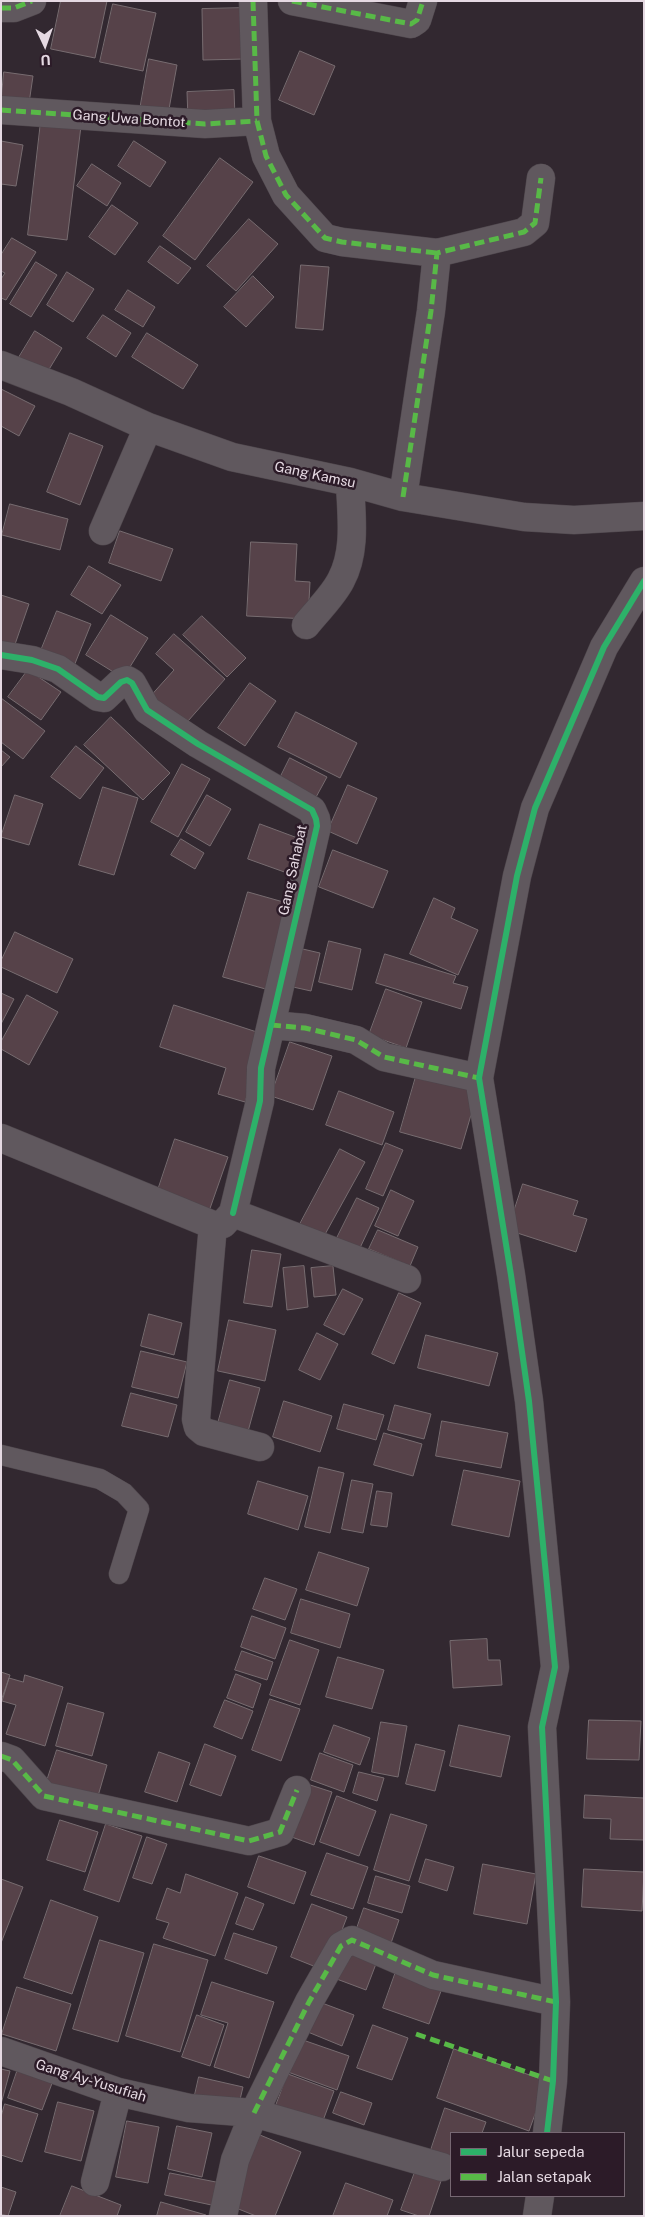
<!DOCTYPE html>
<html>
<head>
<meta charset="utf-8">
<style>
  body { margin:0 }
  #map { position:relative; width:645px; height:2217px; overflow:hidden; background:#322830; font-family:"Public Sans",sans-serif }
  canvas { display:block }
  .frame { position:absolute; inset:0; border:2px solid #e5d9e2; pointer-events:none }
  .legend { position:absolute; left:450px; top:2132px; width:175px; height:65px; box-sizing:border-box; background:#2c1b28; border:1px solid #766772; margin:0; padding:6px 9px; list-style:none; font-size:15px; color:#e5d9e2 }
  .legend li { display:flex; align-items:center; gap:10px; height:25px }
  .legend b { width:25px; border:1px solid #766772 }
  .north { position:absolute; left:20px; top:20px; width:50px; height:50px; -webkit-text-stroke:4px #2c1b28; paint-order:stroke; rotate:177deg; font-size:14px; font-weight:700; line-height:20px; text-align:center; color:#e5d9e2 }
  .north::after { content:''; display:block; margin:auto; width:18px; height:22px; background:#e5d9e2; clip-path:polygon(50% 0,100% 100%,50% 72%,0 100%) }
</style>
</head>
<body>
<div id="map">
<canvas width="645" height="2217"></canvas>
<div class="frame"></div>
<ul class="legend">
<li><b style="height:6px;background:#2db169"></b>Jalur sepeda</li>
<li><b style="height:6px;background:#58b947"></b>Jalan setapak</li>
</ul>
<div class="north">U</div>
</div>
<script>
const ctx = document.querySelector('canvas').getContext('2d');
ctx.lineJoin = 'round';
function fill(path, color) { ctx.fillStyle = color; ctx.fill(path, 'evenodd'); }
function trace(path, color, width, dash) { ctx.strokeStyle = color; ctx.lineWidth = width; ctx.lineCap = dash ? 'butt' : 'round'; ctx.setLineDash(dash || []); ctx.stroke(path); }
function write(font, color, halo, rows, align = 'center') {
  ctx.font = font + ' "Public Sans",sans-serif'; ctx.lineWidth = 5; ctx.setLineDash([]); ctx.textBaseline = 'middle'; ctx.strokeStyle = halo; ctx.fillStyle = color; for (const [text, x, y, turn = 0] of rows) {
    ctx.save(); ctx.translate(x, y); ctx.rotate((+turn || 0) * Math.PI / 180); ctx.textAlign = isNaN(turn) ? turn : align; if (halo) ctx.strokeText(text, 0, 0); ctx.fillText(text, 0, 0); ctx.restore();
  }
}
const building = new Path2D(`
  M61,1H107L95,58L51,49Z
  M113,4L156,13L143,71L100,62Z
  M244,8L245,59L203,60L202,9Z
  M300,51L335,66L314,115L279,100Z
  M149,59L177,65L167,120L139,115Z
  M4,72L33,76L28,110L1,106Z
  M234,90L235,117L188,119L187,92Z
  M41,121L81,126L67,240L28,235Z
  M1,141L23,145L16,186L1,184Z
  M134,141L166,162L150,187L118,166Z
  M220,158L253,182L195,260L163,236Z
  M92,164L121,183L107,206L77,186Z
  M112,205L138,223L115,255L89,237Z
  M249,219L278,244L236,291L207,266Z
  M12,238L36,252L6,300L1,298V279L5,273L1,271V255Z
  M160,246L191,268L178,284L148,262Z
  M36,262L57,275L31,317L10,304Z
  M301,265L329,267L323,330L296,328Z
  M67,272L94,289L73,322L47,305Z
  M253,276L274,297L246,327L224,307Z
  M128,290L155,307L143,327L115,310Z
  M103,315L131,333L116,357L87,338Z
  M35,331L62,348L45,376L18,359Z
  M147,333L198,365L183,389L132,357Z
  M1,389L35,406L19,436L1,426Z
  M70,433L103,446L80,505L47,492Z
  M10,504L68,519L60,550L2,535Z
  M120,531L173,549L161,581L109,563Z
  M251,542L297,544L295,581L310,582L308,619L247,616Z
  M89,566L121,585L102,614L71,595Z
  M1,595L29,604L12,653L1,649Z
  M57,611L91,624L72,671L38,658Z
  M111,615L148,638L123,678L86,655Z
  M202,616L246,658L227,677L183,635Z
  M174,634L225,679L181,729L147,700L174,670L156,654Z
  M28,670L61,692L41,720L8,697Z
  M250,683L276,701L245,746L218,728Z
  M1,698L45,731L23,759L1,742Z
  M296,712L357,743L340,778L278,747Z
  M111,717L170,773L143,800L84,745Z
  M76,746L104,768L80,799L51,777Z
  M1,750L10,757L1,767Z
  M290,758L327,777L315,799L279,780Z
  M182,764L210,779L178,837L151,822Z
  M348,785L377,798L357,844L328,831Z
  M103,787L138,798L114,875L79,865Z
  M15,795L43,804L29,845L1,837Z
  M207,795L231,809L210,846L186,832Z
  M260,824L303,840L290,874L248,859Z
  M181,839L204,853L195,869L171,855Z
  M333,850L388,871L373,908L319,887Z
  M248,892L294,905L269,990L223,977Z
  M434,898L455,908L451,918L478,930L458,975L410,954Z
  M15,932L73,959L57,993L1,967V961Z
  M329,941L361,949L352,990L319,982Z
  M294,947L320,953L311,991L284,985Z
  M385,954L456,976L453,983L468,987L461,1009L376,983Z
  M386,989L422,1002L406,1048L369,1035Z
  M1,993L14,999L1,1024Z
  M27,995L58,1012L29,1065L1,1049V1042Z
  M174,1005L266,1035L245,1102L218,1094L226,1068L160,1047Z
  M290,1042L332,1056L313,1110L271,1096Z
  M417,1073L478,1091L461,1149L400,1132Z
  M339,1091L394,1112L382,1145L326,1125Z
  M175,1139L228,1157L207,1217L155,1199Z
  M386,1143L403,1150L383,1196L366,1189Z
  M340,1149L365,1162L323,1238L299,1226Z
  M523,1184L578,1201L573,1215L587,1219L576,1252L508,1230Z
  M391,1190L414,1201L398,1236L375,1226Z
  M357,1198L379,1208L358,1252L335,1242Z
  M378,1230L418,1247L410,1266L369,1249Z
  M252,1250L281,1254L272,1307L244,1303Z
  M304,1266L308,1307L287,1310L283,1268Z
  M333,1266L336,1295L314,1297L311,1268Z
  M343,1289L363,1299L344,1335L324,1325Z
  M399,1293L421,1303L394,1364L372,1354Z
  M149,1314L182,1323L174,1355L141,1346Z
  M229,1320L276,1330L265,1381L218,1371Z
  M317,1333L338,1344L320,1380L299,1370Z
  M426,1335L498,1353L489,1386L418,1368Z
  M141,1351L187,1362L178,1398L132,1387Z
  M230,1380L260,1388L247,1435L217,1427Z
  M131,1393L177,1405L168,1437L122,1426Z
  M284,1401L332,1416L320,1452L273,1437Z
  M344,1404L384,1415L376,1440L337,1429Z
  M395,1405L431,1414L424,1439L388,1430Z
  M442,1421L508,1433L501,1468L436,1456Z
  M384,1433L422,1444L413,1476L374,1465Z
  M319,1467L344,1473L330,1533L305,1527Z
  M464,1470L520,1481L509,1537L452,1525Z
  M352,1480L373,1484L363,1533L342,1529Z
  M258,1481L308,1496L298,1530L248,1514Z
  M377,1491L392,1493L387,1527L371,1525Z
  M319,1552L369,1568L357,1606L306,1590Z
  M265,1578L297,1589L285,1620L253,1609Z
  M301,1599L350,1614L340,1648L291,1633Z
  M252,1616L286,1628L275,1659L241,1647Z
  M487,1639L488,1660H500L502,1685L453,1688L450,1641Z
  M290,1640L319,1650L300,1705L270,1695Z
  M242,1651L273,1662L267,1680L235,1670Z
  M338,1657L384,1670L372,1709L326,1697Z
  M1,1672L10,1675L1,1701Z
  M236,1674L261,1684L253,1708L227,1698Z
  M25,1675L63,1687L45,1746L6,1734L16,1705L2,1701L9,1678L23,1682Z
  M270,1699L300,1709L281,1761L252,1750Z
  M225,1700L253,1711L242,1739L214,1727Z
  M68,1703L104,1713L92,1756L56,1746Z
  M589,1720L641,1721L639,1760L587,1759Z
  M381,1722L407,1726L398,1777L372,1772Z
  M334,1725L370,1738L360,1765L324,1752Z
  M459,1725L510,1736L501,1777L450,1766Z
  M205,1744L236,1756L221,1796L190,1785Z
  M416,1744L445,1751L435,1791L406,1784Z
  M57,1750L107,1765L96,1803L45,1787Z
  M159,1752L190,1763L177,1802L145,1792Z
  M320,1753L353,1765L344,1792L311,1780Z
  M359,1772L384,1778L377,1801L353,1793Z
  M304,1783L332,1792L314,1845L286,1835Z
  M585,1795L644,1798V1840L610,1839L611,1819L584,1818Z
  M337,1796L376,1811L359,1856L320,1842Z
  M391,1814L427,1825L409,1881L374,1870Z
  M60,1820L98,1832L85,1872L47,1860Z
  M106,1824L142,1836L119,1902L84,1890Z
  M147,1837L167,1844L152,1884L133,1878Z
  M327,1853L368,1867L353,1909L311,1895Z
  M259,1856L306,1872L294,1904L248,1887Z
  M426,1859L454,1867L447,1891L419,1882Z
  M483,1864L536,1874L527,1924L474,1914Z
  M584,1869L644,1872L642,1911L582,1907Z
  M186,1874L238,1893L215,1956L163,1938L169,1923L156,1919L167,1888L180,1893Z
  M376,1876L410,1886L402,1913L368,1903Z
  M1,1879L23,1887L1,1943Z
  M246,1897L264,1904L253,1930L236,1924Z
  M51,1900L98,1917L72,1994L24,1978Z
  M312,1904L347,1917L326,1971L291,1957Z
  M364,1908L399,1920L390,1946L355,1934Z
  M234,1933L277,1947L267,1974L225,1959Z
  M100,1940L144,1953L118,2042L73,2029Z
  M154,1944L208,1960L180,2052L126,2036Z
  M348,1944L379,1956L366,1990L334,1978Z
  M399,1963L445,1980L429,2024L383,2008Z
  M212,1982L274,2002L249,2078L214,2067L228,2023L201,2015Z
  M17,1987L71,2004L56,2051L2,2034Z
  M314,2000L354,2015L342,2046L303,2030Z
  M197,2015L224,2025L210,2066L182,2057Z
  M373,2025L408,2038L392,2080L357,2068Z
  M300,2039L349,2056L337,2090L288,2072Z
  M454,2049L547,2081L529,2131L437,2098Z
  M19,2066L54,2078L42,2110L8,2098Z
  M1,2069L10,2071L1,2104Z
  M288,2074L334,2091L321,2126L275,2108Z
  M199,2077L243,2087L238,2108L194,2099Z
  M341,2092L372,2103L364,2125L333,2113Z
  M58,2102L94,2111L81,2161L45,2152Z
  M5,2104L38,2114L22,2162L1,2155V2117Z
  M445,2108L486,2122L482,2133H451V2167L428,2159Z
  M127,2121L159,2127L148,2183L116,2177Z
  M177,2126L212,2133L202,2177L168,2169Z
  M260,2135L301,2152L275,2216H256L231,2206Z
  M415,2172L441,2181L429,2216H419L401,2210Z
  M170,2173L221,2183L216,2206L165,2195Z
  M346,2183L393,2200L387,2216H333Z
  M72,2186L121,2205L117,2216H60Z
  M1,2187L16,2192L8,2216L1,2214Z
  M161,2202L206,2215V2216H157Z`);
fill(building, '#564249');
trace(building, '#776c70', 1);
const lane = new Path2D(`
  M1,1455L100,1479L124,1493L139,1509L119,1574`);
const street = new Path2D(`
  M253,1L257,121L266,156L286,195L325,238L342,242L437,253
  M292,1L411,24L417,20L423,1
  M1,8H14L32,1
  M1,110L205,124L257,121
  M1,365L71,392L148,427L232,457L350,482L403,497L524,517L574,520L644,516
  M403,497L431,311L437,253L524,232L535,223L541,178
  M103,531L148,427
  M306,625C317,611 333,596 341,580C357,550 351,514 350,482
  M1,655L32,660L58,669L98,697L104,698L121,682L127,680L132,683L147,710L198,744L312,810L316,819L317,826L261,1068L260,1101L233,1213
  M271,1025L305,1028L356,1040L384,1057L479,1078
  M1,1138L213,1225L223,1224L233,1213L407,1279
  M213,1225L196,1419L198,1427L204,1432L260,1447
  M1,1756L12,1760L44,1796L249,1841L280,1832L297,1790
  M1,2051L118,2092L189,2108L254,2113L235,2160L223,2216
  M547,2133L553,2081L556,2002L542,1727L555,1667L529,1401L511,1275L479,1078L517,876L535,808L604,647L644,581
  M442,2167L254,2113L309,2002L341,1946L352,1940L433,1975L556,2002
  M95,2182L118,2092
  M537,2216L540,2196`);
trace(lane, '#4e464c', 21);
trace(street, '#4e464c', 29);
trace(lane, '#60585e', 20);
trace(street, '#60585e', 28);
trace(new Path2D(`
  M253,1L257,121L266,156L286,195L325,238L342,242L437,253
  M292,1L411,24L417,20L423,1
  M1,8H14L32,1
  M1,110L205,124L257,121
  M403,497L431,311L437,253L524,232L535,223L541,178
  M271,1025L305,1028L356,1040L384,1057L479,1078
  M1,1756L12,1760L44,1796L249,1841L280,1832L297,1790
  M416,2034L553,2081
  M254,2113L309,2002L341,1946L352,1940L433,1975L556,2002`), '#58b947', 5, [10, 5]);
trace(new Path2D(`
  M1,655L32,660L58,669L98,697L104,698L121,682L127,680L132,683L147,710L198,744L312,810L316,819L317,826L261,1068L260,1101L233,1213
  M547,2133L553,2081L556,2002L542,1727L555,1667L529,1401L511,1275L479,1078L517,876L535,808L604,647L644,581`), '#2db169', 6);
write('14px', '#e5d9e2', '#2c1b28', [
  ["Gang Uwa Bontot",129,119,4],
  ["Gang Kamsu",315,475,12],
  ["Gang Sahabat",293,870,-78],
  ["Gang Ay-Yusufiah",91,2081,17]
]);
</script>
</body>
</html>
